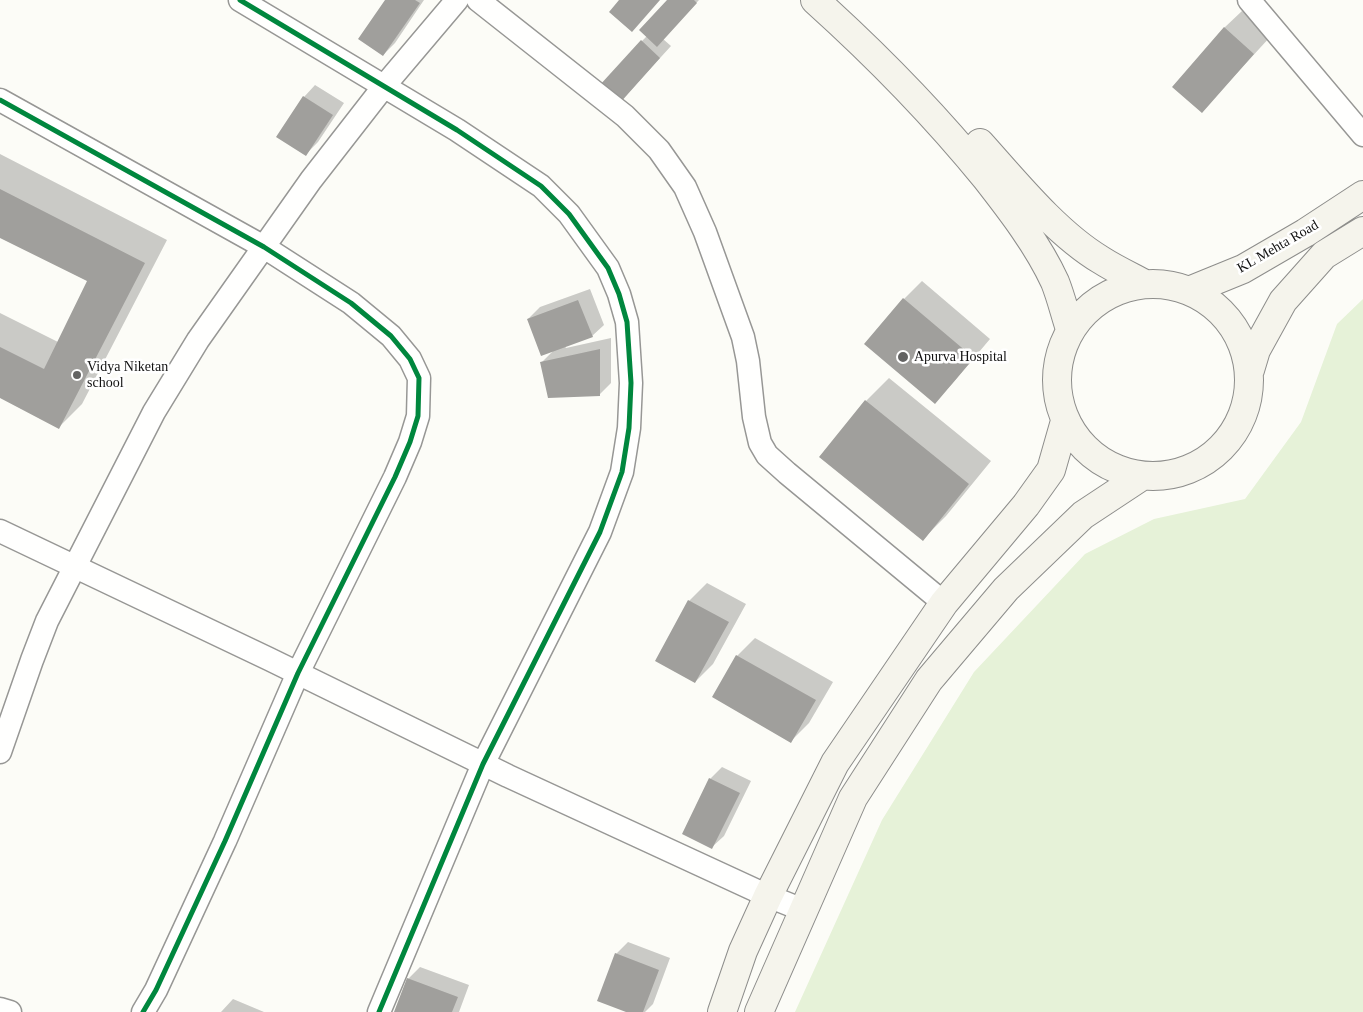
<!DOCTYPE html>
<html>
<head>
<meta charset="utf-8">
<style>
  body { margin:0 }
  canvas { display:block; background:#fcfcf7 }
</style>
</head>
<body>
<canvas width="1363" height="1012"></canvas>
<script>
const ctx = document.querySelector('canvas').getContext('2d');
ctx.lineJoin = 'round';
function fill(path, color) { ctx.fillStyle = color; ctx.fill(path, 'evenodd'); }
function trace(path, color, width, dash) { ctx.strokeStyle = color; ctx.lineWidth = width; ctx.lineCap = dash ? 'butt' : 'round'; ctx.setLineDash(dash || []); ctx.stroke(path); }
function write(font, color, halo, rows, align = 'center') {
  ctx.font = font + ' "Times New Roman",serif'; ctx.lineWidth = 5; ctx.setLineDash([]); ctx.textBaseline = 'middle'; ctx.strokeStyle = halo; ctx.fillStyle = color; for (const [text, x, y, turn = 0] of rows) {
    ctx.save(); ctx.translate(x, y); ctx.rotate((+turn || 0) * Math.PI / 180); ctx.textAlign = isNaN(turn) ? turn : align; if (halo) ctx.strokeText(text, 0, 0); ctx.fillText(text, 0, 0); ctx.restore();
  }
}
fill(new Path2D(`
  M1363,299V1012H795L882,820L974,672L1085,554L1154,519L1245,499L1301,422L1337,324Z`), '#e6f2d8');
fill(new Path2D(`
  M386,0H424L395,43L383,55Z
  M668,0H699L663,39L671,46L630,91L642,41L647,36Z
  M1242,11L1271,36L1202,111L1224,28Z
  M315,85L344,103L318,142L306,154L304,97Z
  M0,154L167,240L82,404L59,427L0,397V313L58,342L88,281L0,237Z
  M922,281L990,339L952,384L934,402L866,344L904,299Z
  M590,289L604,325L592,336L565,346L566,348L611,338V383L599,395L541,363L553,351L528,319L540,307Z
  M889,378L991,461L946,516L923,539L866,401Z
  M707,583L746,604L713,664L695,682L656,660L689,601Z
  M755,638L833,682L809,723L791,741L714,697L737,656Z
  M722,767L751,781L724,836L712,847L710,779Z
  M628,942L670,958L653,1004L645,1012H629L616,954Z
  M420,967L469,985L459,1012H396L408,979Z
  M233,999L264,1012H221Z`), '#0003');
fill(new Path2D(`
  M385,0H415L420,3L383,56L358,39Z
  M619,0H660L632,32L609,12Z
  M667,0H694L697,3L657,47L639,30Z
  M1224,27L1254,54L1202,113L1172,87Z
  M641,40L660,58L619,104L599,86Z
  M303,96L333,115L306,156L276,137Z
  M0,189L145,263L59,429L0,398V347L44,369L87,281L0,238Z
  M903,298L974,358L935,404L864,344Z
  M578,300L593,337L541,356L527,319Z
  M600,349V396L548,398L540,362Z
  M865,400L969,484L923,541L819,457Z
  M688,600L729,622L695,683L655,661Z
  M736,655L816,700L791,743L712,697Z
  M709,778L740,793L712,849L682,834Z
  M615,953L659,970L643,1012H626L597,1001Z
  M407,978L458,997L452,1012H394Z`), '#a09f9c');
const street = new Path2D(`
  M240,0L457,130L541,186L569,214L608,268L619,294L627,322L631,383L629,428L622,472L600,532L483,764L379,1012
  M478,0L625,116L659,150L685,187L705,232L743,337L748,361L754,417L760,443L767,455L787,473L944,603
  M1249,0L1363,135
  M0,100L264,247L351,303L391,336L410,359L419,378L418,416L410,442L395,477L298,673L225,841L156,990L143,1012
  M0,531L269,659L508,776L768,896L803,910
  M0,752L32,660L47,621L154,412L198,340L311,180L385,85L457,0
  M0,1009L10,1012`);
const secondary = new Path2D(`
  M815,0C876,55 934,114 986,178C1011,210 1038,245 1055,282C1061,297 1065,314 1070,329
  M980,143C1015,182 1056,233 1101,260C1115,269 1130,276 1145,284
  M1057 380a96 96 0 1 1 192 0a96 96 0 1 1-192 0Z
  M1189,291L1243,269L1305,233L1363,195
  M1250,370L1256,350L1283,301L1324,255L1363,231
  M722,1012L743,951L768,896L835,763L944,603L1026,505L1051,470L1065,421
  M759,1012L853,798L929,680L1006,589L1083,515L1142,476`);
trace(street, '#979795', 25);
trace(secondary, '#8d8d8b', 30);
trace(street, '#fffffe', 22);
trace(secondary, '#f5f4ec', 28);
trace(new Path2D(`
  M240,0L457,130L541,186L569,214L608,268L619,294L627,322L631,383L629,428L622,472L600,532L483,764L379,1012
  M0,100L264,247L351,303L391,336L410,359L419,378L418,416L410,442L395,477L298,673L225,841L156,990L143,1012`), '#00873e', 5);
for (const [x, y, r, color] of [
  [903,357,6,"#636362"],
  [77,375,5,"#636362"]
]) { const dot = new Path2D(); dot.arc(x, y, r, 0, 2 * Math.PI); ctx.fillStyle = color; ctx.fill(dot); trace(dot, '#fff', 2); }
write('14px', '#111', '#fff', [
  ["KL Mehta Road",1278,247,-30]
]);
write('14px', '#111', '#fff', [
  ["Apurva Hospital",914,357],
  ["Vidya Niketan",87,367],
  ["school",87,383]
], 'left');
</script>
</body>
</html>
